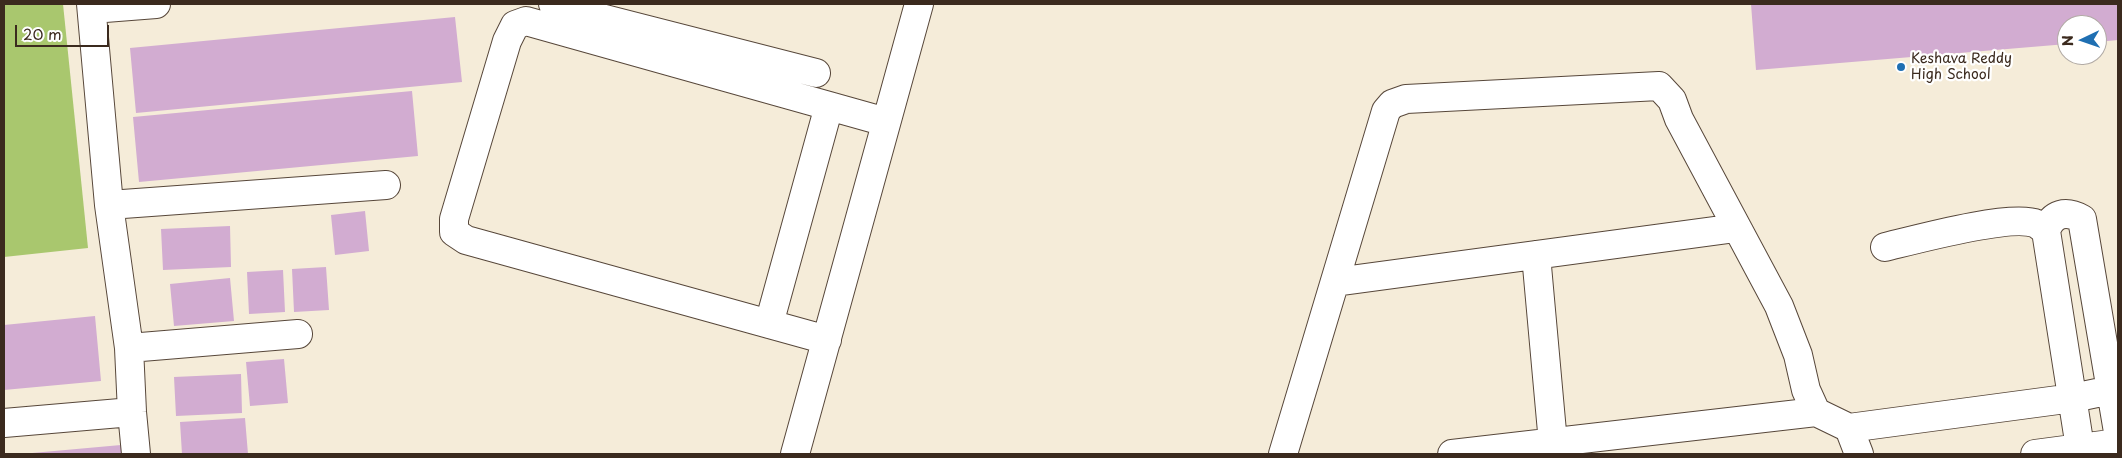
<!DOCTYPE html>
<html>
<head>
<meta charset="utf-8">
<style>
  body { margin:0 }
  #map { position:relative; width:2122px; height:458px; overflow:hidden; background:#f5ecd9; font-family:"Playpen Sans",sans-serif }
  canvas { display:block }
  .frame { position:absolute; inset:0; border:5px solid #3b2a1e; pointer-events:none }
  .north { position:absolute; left:2057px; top:15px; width:50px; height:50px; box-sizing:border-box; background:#fff; border:1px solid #b1aaa5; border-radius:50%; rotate:267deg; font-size:14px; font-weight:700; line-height:20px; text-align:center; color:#3b2a1e }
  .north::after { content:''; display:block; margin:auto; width:18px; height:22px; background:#1f6fb2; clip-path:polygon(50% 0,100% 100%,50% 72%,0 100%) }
  .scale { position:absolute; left:15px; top:25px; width:94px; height:22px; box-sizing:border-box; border:2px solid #3b2a1e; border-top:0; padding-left:6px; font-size:15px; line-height:18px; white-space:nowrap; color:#3b2a1e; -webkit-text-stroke:4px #fff; paint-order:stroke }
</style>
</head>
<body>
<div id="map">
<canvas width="2122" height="458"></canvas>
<div class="frame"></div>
<div class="north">N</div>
<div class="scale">20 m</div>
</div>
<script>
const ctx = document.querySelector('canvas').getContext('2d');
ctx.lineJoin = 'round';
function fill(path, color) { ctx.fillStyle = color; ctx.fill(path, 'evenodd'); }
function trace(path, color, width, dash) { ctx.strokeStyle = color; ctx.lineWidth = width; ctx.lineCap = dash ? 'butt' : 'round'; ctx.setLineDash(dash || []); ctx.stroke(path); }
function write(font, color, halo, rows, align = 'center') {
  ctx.font = font + ' "Playpen Sans",sans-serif'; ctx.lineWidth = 4.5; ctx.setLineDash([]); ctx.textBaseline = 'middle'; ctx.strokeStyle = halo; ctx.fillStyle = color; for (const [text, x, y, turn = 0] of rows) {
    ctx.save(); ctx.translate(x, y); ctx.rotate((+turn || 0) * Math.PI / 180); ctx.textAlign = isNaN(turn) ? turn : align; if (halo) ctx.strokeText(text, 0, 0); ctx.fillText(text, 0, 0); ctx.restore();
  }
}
fill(new Path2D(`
  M4,4H63L88,248L4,257Z`), '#a9c76e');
fill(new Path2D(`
  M1751,4H2118V40L2097,42V25H2067V44L1756,70Z
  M455,17L462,82L136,113L130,48Z
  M412,91L418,156L139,182L133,117Z
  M365,211L369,251L335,255L331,215Z
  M230,226L231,267L163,270L161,229Z
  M326,267L329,310L294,312L292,269Z
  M283,270L285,312L249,314L247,272Z
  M230,278L234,321L174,326L170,284Z
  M95,316L101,381L4,390V325Z
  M284,359L288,403L250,406L246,362Z
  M241,374L242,413L176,416L174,377Z
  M245,418L248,454H182L180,422Z
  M121,445V454H32V453Z`), '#d2acd1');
const street = new Path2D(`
  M91,4L109,205L129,348L132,412L136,454
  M553,4L554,6L816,73
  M92,9L156,4
  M109,205L386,185
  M1885,247C1914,240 2012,213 2037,224C2040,226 2043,229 2046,231
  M1536,255L1554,454
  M1335,282L1736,228
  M769,324L829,106
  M827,340L466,240L454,232V219L507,41L515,25L526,21L886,122
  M129,348L298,334
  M4,423L132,412
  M1849,428L1859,454
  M795,454L919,4
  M1283,454L1386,111L1392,104L1406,99L1659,86L1672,100L1679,119L1779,306L1798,355L1806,390L1816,412L1849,428L2073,398L2111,390
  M1452,454L1816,412
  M2035,454L2118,443
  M2081,454L2046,231C2052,213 2066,210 2082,219L2118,432`);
trace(street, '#57473a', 30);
trace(street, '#fff', 28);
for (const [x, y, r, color] of [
  [1901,67,5,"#1f6fb2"]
]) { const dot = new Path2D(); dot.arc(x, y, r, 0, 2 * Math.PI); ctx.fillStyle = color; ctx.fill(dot); trace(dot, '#fff', 2); }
write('14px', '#3b2a1e', '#fff', [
  ["Keshava Reddy",1911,59],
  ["High School",1911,75]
], 'left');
</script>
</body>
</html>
